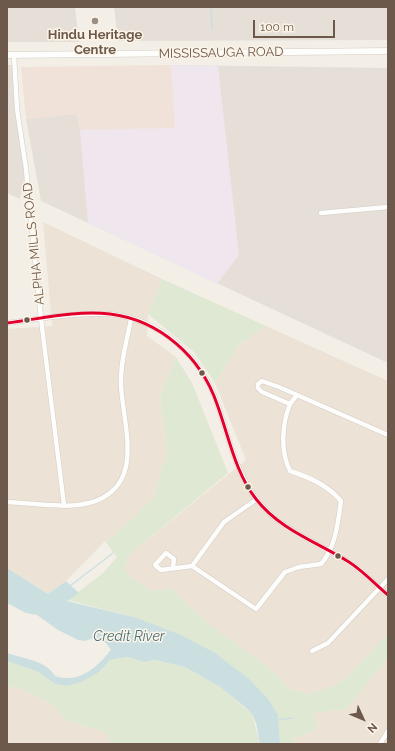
<!DOCTYPE html>
<html>
<head>
<meta charset="utf-8">
<style>
  body { margin:0 }
  #map { position:relative; width:395px; height:751px; overflow:hidden; background:#f3efe7; font-family:Raleway,sans-serif }
  canvas { display:block }
  .frame { position:absolute; inset:0; border:8px solid #6c594c; pointer-events:none }
  .north { position:absolute; left:343px; top:699px; width:40px; height:40px; -webkit-text-stroke:3px #fcf4e7; paint-order:stroke; rotate:134deg; font-size:11px; font-weight:700; line-height:16px; text-align:center; color:#6c594c }
  .north::after { content:''; display:block; margin:auto; width:14px; height:18px; background:#6c594c; clip-path:polygon(50% 0,100% 100%,50% 72%,0 100%) }
  .scale { position:absolute; left:253px; top:20px; width:82px; height:18px; box-sizing:border-box; border:2px solid #6c594c; border-top:0; padding-left:5px; font-size:12px; line-height:14px; white-space:nowrap; color:#6c594c; -webkit-text-stroke:3px #fcf4e7; paint-order:stroke }
</style>
</head>
<body>
<div id="map">
<canvas width="395" height="751"></canvas>
<div class="frame"></div>
<div class="north">N</div>
<div class="scale">100 m</div>
</div>
<script>
const ctx = document.querySelector('canvas').getContext('2d');
ctx.lineJoin = 'round';
function fill(path, color) { ctx.fillStyle = color; ctx.fill(path, 'evenodd'); }
function trace(path, color, width, dash) { ctx.strokeStyle = color; ctx.lineWidth = width; ctx.lineCap = dash ? 'butt' : 'round'; ctx.setLineDash(dash || []); ctx.stroke(path); }
function write(font, color, halo, rows, align = 'center') {
  ctx.font = font + ' Raleway,sans-serif'; ctx.lineWidth = 3; ctx.setLineDash([]); ctx.textBaseline = 'middle'; ctx.strokeStyle = halo; ctx.fillStyle = color; for (const [text, x, y, turn = 0] of rows) {
    ctx.save(); ctx.translate(x, y); ctx.rotate((+turn || 0) * Math.PI / 180); ctx.textAlign = isNaN(turn) ? turn : align; if (halo) ctx.strokeText(text, 0, 0); ctx.fillText(text, 0, 0); ctx.restore();
  }
}
fill(new Path2D(`
  M43,222L162,279L148,314L147,336L176,357L160,396L167,451L154,497L113,537L105,541L66,581L48,594L7,568V329L52,326Z
  M266,326L388,381V633L350,674L336,685L309,694L291,690L272,670L206,622L171,588L153,591L131,578L125,569L129,555L246,460L215,383L240,344Z
  M388,658V744H295L294,739L319,728L313,713L346,709Z
  M7,686L24,690L53,705L65,720L107,733L111,744H7Z`), '#ece2d5');
fill(new Path2D(`
  M171,65L175,128L80,130L76,114L26,119L21,67Z`), '#f0e2d8');
fill(new Path2D(`
  M7,7H75L79,42H7Z
  M114,7H388V40L118,41Z
  M7,65H14L26,169L20,199L7,193Z
  M171,65L388,68V363L41,201L26,119L76,114L80,130L175,128Z`), '#e5dfd8');
fill(new Path2D(`
  M171,65L218,66L239,255L217,284L88,223L80,130L175,128Z`), '#f0e6ee');
fill(new Path2D(`
  M162,279L266,326L240,344L215,383L194,352L148,314Z
  M176,357L192,383L228,473L129,555L125,569L131,578L153,591L171,588L206,622L272,670L291,690L309,694L336,685L350,674L388,633V658L346,709L313,713L319,728L294,739L295,744H280L278,715L134,617L68,600L103,573L117,557L105,541L113,537L154,497L167,451L160,396Z
  M127,657L144,662L155,660L185,667L220,687L252,714L260,744H111L107,733L65,720L53,705L24,690L7,686V661L38,672L55,684L99,672L110,660Z`), '#dfe8d3');
fill(new Path2D(`
  M7,568L48,594L66,581L79,593L67,601L134,617L181,635L215,653L249,679L268,699L278,715L280,744H260L256,723L252,714L245,707L220,687L185,667L155,660L144,662L127,657L110,660L99,672L81,682L67,686L55,684L38,672L7,661V653C24,659 46,660 55,676C80,684 97,667 111,650L106,643L91,639L85,641L78,640L58,630L37,615L26,613L7,603Z`), '#cbdfe1');
trace(new Path2D(`
  M211,7L212,29
  M70,586L113,553
  M276,720L292,718`), '#cbdfe1', 1.5);
const street = new Path2D(`
  M14,55L17,109L26,169L41,319L64,505
  M321,213L388,207
  M7,323C40,319 76,312 109,314C161,319 200,356 217,403C228,436 236,473 257,500C282,531 317,542 349,562C363,571 375,584 388,595
  M297,395L290,404L262,392L258,388V384L262,381L279,387L388,435
  M257,499L224,522L192,566L256,609L285,572L299,567L321,564C336,547 338,522 341,501C328,485 309,477 290,471C280,451 282,424 290,404
  M7,502C31,503 66,509 89,503C147,487 123,427 121,385C120,363 127,340 131,319
  M173,567L174,559L166,553L155,565L161,570L192,566
  M312,651L328,643L388,579
  M380,744L388,731`);
const secondary = new Path2D(`
  M7,55L388,51`);
trace(street, '#d2ccc6', 5.5);
trace(secondary, '#d2ccc6', 7);
trace(street, '#fdfdfb', 4.5);
trace(secondary, '#fdfdfb', 6);
trace(new Path2D(`
  M7,323C40,319 76,310 110,314C160,320 201,357 217,404C229,437 235,472 256,499C280,530 317,542 349,562C363,571 375,584 388,595`), '#e4002b', 3);
for (const [x, y, r, color] of [
  [95,21,4,"#9b8e82"],
  [27,320,3.5,"#6c594c"],
  [202,373,3.5,"#6c594c"],
  [248,487,3.5,"#6c594c"],
  [338,556,3.5,"#6c594c"]
]) { const dot = new Path2D(); dot.arc(x, y, r, 0, 2 * Math.PI); ctx.fillStyle = color; ctx.fill(dot); trace(dot, '#fcf4e7', 1.5); }
write('bold 13px', '#6c594c', '#fcf4e7', [
  ["Hindu Heritage",95,35],
  ["Centre",95,50]
]);
write('13px', '#6c594c', '#fcf4e7', [
  ["MISSISSAUGA ROAD",221,53,-1],
  ["ALPHA MILLS ROAD",34,244,-96]
]);
write('italic 14px', '#49737d', '#fcf4e7', [
  ["Credit River",129,637]
]);
</script>
</body>
</html>
